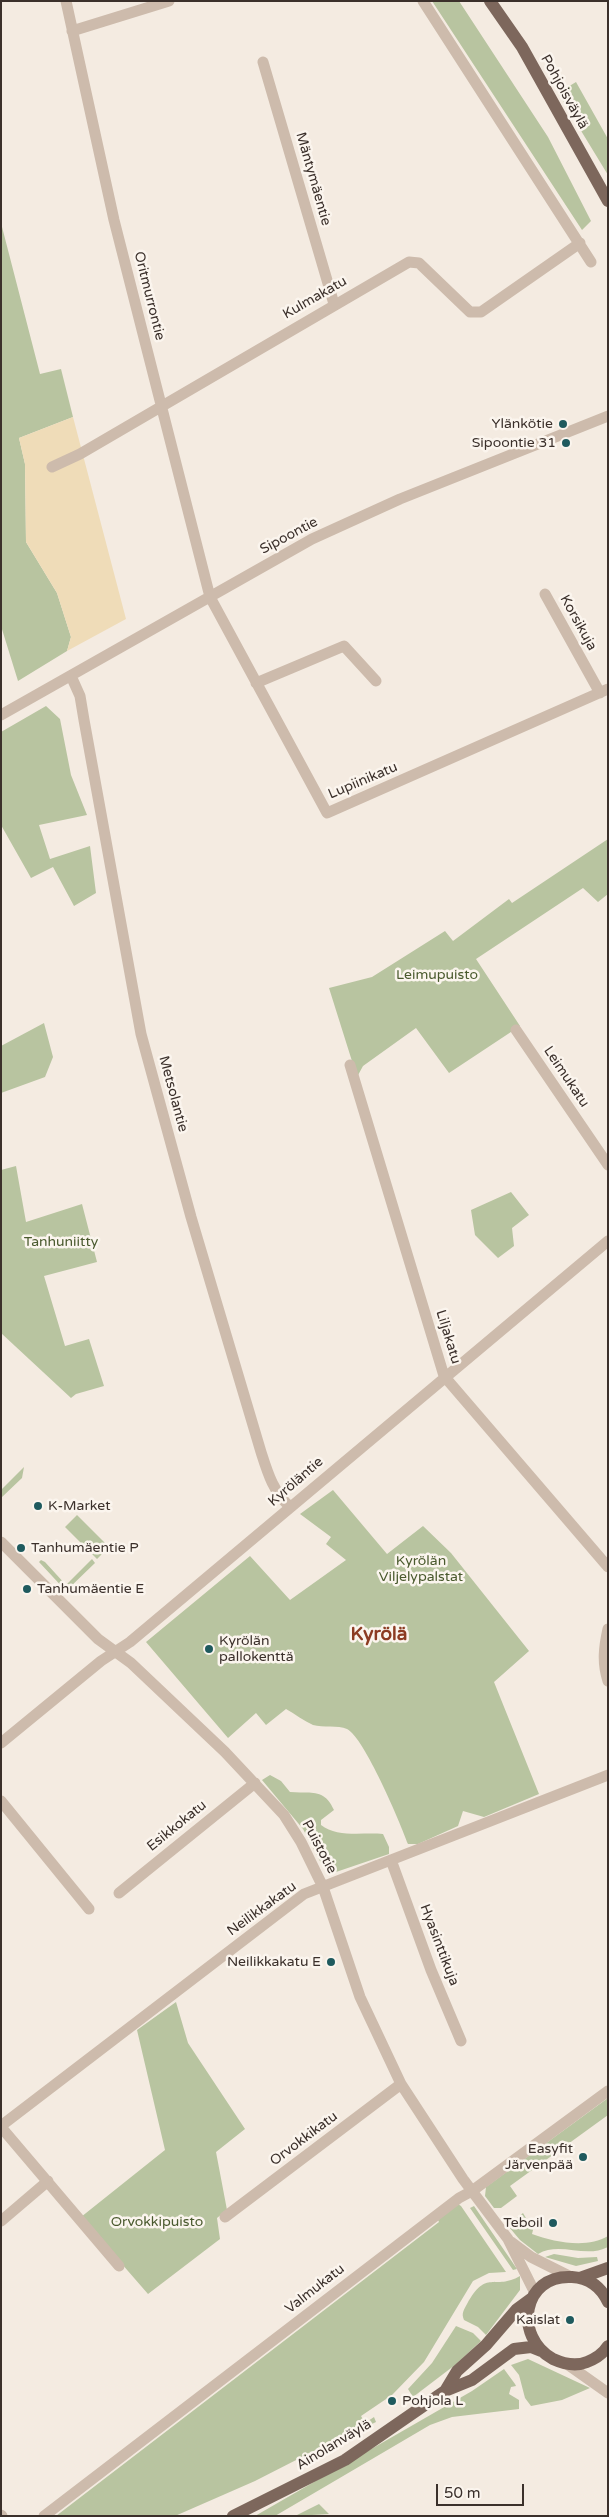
<!DOCTYPE html>
<html>
<head>
<meta charset="utf-8">
<style>
  body { margin:0 }
  #map { position:relative; width:609px; height:2517px; overflow:hidden; background:#f4ebe1; font-family:"Varela Round",sans-serif }
  canvas { display:block }
  .frame { position:absolute; inset:0; border:2px solid #3b302b; pointer-events:none }
  .scale { position:absolute; left:436px; top:2484px; width:88px; height:22px; box-sizing:border-box; border:2px solid #3b302b; border-top:0; padding-left:6px; font-size:15px; line-height:18px; white-space:nowrap; color:#3b302b; -webkit-text-stroke:4px #fbf5ee; paint-order:stroke }
</style>
</head>
<body>
<div id="map">
<canvas width="609" height="2517"></canvas>
<div class="frame"></div>
<div class="scale">50 m</div>
</div>
<script>
const ctx = document.querySelector('canvas').getContext('2d');
ctx.lineJoin = 'round';
function fill(path, color) { ctx.fillStyle = color; ctx.fill(path, 'evenodd'); }
function trace(path, color, width, dash) { ctx.strokeStyle = color; ctx.lineWidth = width; ctx.lineCap = dash ? 'butt' : 'round'; ctx.setLineDash(dash || []); ctx.stroke(path); }
function write(font, color, halo, rows, align = 'center') {
  ctx.font = font + ' "Varela Round",sans-serif'; ctx.lineWidth = 5; ctx.setLineDash([]); ctx.textBaseline = 'middle'; ctx.strokeStyle = halo; ctx.fillStyle = color; for (const [text, x, y, turn = 0] of rows) {
    ctx.save(); ctx.translate(x, y); ctx.rotate((+turn || 0) * Math.PI / 180); ctx.textAlign = isNaN(turn) ? turn : align; if (halo) ctx.strokeText(text, 0, 0); ctx.fillText(text, 0, 0); ctx.restore();
  }
}
fill(new Path2D(`
  M432,1H459L548,137L591,221L582,230Z
  M576,82L608,139V175L558,93Z
  M1,223L40,374L61,369L73,417L19,438L25,464L26,542L57,593L71,637L67,651L18,681L1,626Z
  M46,706L60,719L71,775L87,815L39,825L50,859L90,846L96,893L74,906L53,867L31,878L1,825V732Z
  M608,839V894L598,902L583,888L476,959L520,1026L449,1073L416,1028L363,1066L357,1077L329,988L372,977L445,931L453,941L509,899L512,903Z
  M44,1023L53,1057L45,1077L1,1093V1046Z
  M16,1166L26,1222L82,1204L97,1262L44,1276L65,1346L89,1339L104,1386L76,1394L71,1398L1,1333V1170Z
  M511,1192L529,1215L512,1228L514,1246L498,1258L475,1235L471,1210Z
  M24,1467L22,1478L1,1498V1490Z
  M333,1490L387,1554L423,1526L451,1553L529,1651L494,1682L539,1794L484,1817L463,1811L458,1826L418,1844H408C401,1824 364,1737 347,1729C338,1725 323,1728 313,1725C304,1721 295,1714 286,1709L266,1725L256,1713L228,1738L146,1642L250,1556L290,1600L346,1560L326,1544L331,1537L300,1514Z
  M77,1515L109,1547L97,1559L65,1527Z
  M92,1559L95,1563L66,1591L39,1562L41,1560L45,1562L66,1585Z
  M270,1775L281,1781L290,1792C309,1794 324,1787 334,1810L321,1820V1825C337,1838 363,1832 383,1834L389,1847V1854L336,1872L329,1871L322,1865L303,1829L262,1780Z
  M176,2002L188,2043L245,2129L216,2152L227,2210L217,2218L220,2239L148,2294L81,2217L165,2150L137,2030Z
  M608,2098V2115L510,2186L517,2196L501,2208H494L485,2196L486,2187Z
  M458,2204L461,2206L506,2272L489,2273L473,2281L424,2362L392,2395L361,2416L365,2423L374,2417L376,2422L368,2426L356,2436L349,2433L255,2481L175,2516H56L439,2222L437,2218Z
  M474,2206L517,2269L513,2270L470,2208Z
  M523,2213L533,2230L532,2234C554,2242 587,2249 608,2236V2247C585,2259 560,2241 538,2254L520,2240L509,2227V2224Z
  M554,2254L578,2258L597,2257L598,2261L576,2266L545,2257Z
  M520,2276V2290L486,2335L478,2327L464,2320C461,2313 464,2310 467,2304C487,2268 494,2291 520,2276Z
  M456,2326L473,2333L481,2341L455,2365L413,2397L408,2389L432,2363Z
  M528,2359L590,2388L562,2400L531,2406L525,2398L519,2375L511,2365Z
  M504,2369L515,2384L516,2386L511,2387L509,2394L519,2400V2409L452,2417L430,2425L275,2516H255L472,2391Z
  M319,2504L329,2514L295,2516Z`), '#b8c4a0');
fill(new Path2D(`
  M73,417L126,619L67,651L71,637L57,593L26,542L25,464L19,438Z`), '#efdcb8');
trace(new Path2D(`
  M66,1L114,220L210,597L327,813L608,689
  M423,1L591,262
  M72,31L169,1
  M263,62L334,304
  M52,467L80,454L409,262L419,263L470,312H481L580,243
  M545,594L600,693
  M71,676L80,696L84,720L141,1034L191,1217L261,1452C268,1474 273,1491 290,1507
  M256,683L344,646L376,681
  M1,715L312,539L400,499L608,416
  M516,1030L608,1165
  M350,1065L444,1376L608,1567
  M1,1542L98,1639L131,1663L225,1752L284,1815L301,1842L323,1887L360,1997L401,2084L463,2179L508,2239L535,2293
  M608,1629C604,1647 602,1663 608,1681
  M1,1743L101,1661L130,1642L608,1241
  M1,1801L89,1909
  M391,1860L431,1970L461,2041
  M119,1893L255,1783
  M1,2126L304,1894L608,1775
  M1,2127L119,2266
  M225,2217L401,2084
  M1,2221L48,2181
  M511,2242L531,2257L571,2277
  M567,2364L608,2393
  M1,2515L2,2516
  M44,2516L459,2198L472,2191L608,2091`), '#cdbbac', 11);
trace(new Path2D(`
  M490,1L522,47L608,201
  M580,2278L608,2268
  M608,2302C601,2287 589,2278 572,2277C522,2274 513,2337 553,2359C564,2364 575,2367 587,2362C595,2359 603,2354 608,2346
  M445,2391L457,2371L486,2345L517,2309L532,2298
  M233,2516L345,2460L445,2391L472,2380L514,2349L531,2347L541,2351`), '#7d675c', 12);
for (const [x, y, r, color] of [
  [563,424,5,"#1f5a5e"],
  [566,443,5,"#1f5a5e"],
  [38,1506,5,"#1f5a5e"],
  [21,1548,5,"#1f5a5e"],
  [27,1589,5,"#1f5a5e"],
  [209,1649,5,"#1f5a5e"],
  [331,1962,5,"#1f5a5e"],
  [583,2157,5,"#1f5a5e"],
  [553,2223,5,"#1f5a5e"],
  [570,2320,5,"#1f5a5e"],
  [392,2401,5,"#1f5a5e"]
]) { const dot = new Path2D(); dot.arc(x, y, r, 0, 2 * Math.PI); ctx.fillStyle = color; ctx.fill(dot); trace(dot, '#fbf5ee', 2); }
write('14px', '#3b302b', '#fbf5ee', [
  ["Pohjoisväylä",564,92,61],
  ["Mäntymäentie",313,179,74],
  ["Oritmurrontie",149,296,76],
  ["Kulmakatu",315,298,-30],
  ["Sipoontie",289,536,-28],
  ["Korsikuja",578,623,61],
  ["Lupiinikatu",363,781,-23],
  ["Leimukatu",566,1077,56],
  ["Metsolantie",173,1094,75],
  ["Liljakatu",448,1337,73],
  ["Kyröläntie",296,1482,-41],
  ["Esikkokatu",177,1826,-39],
  ["Puistotie",319,1847,62],
  ["Neilikkakatu",262,1909,-36],
  ["Hyasinttikuja",439,1945,69],
  ["Orvokkikatu",304,2139,-37],
  ["Valmukatu",315,2289,-38],
  ["Ainolanväylä",334,2445,-31]
]);
write('14px', '#3b302b', '#fbf5ee', [
  ["Ylänkötie",553,424],
  ["Sipoontie 31",556,443],
  ["K-Market",48,1506,"left"],
  ["Tanhumäentie P",31,1548,"left"],
  ["Tanhumäentie E",37,1589,"left"],
  ["Kyrölän",219,1641,"left"],
  ["pallokenttä",219,1657,"left"],
  ["Neilikkakatu E",321,1962],
  ["Easyfit",573,2149],
  ["Järvenpää",573,2165],
  ["Teboil",543,2223],
  ["Kaislat",560,2320],
  ["Pohjola L",402,2401,"left"]
], 'right');
write('14px', '#4a5a2e', '#fbf5ee', [
  ["Leimupuisto",437,975],
  ["Tanhuniitty",61,1242],
  ["Kyrölän",421,1561],
  ["Viljelypalstat",421,1577],
  ["Orvokkipuisto",157,2222]
]);
write('bold 19px', '#8c3b22', '#fbf5ee', [
  ["Kyrölä",379,1635]
]);
</script>
</body>
</html>
